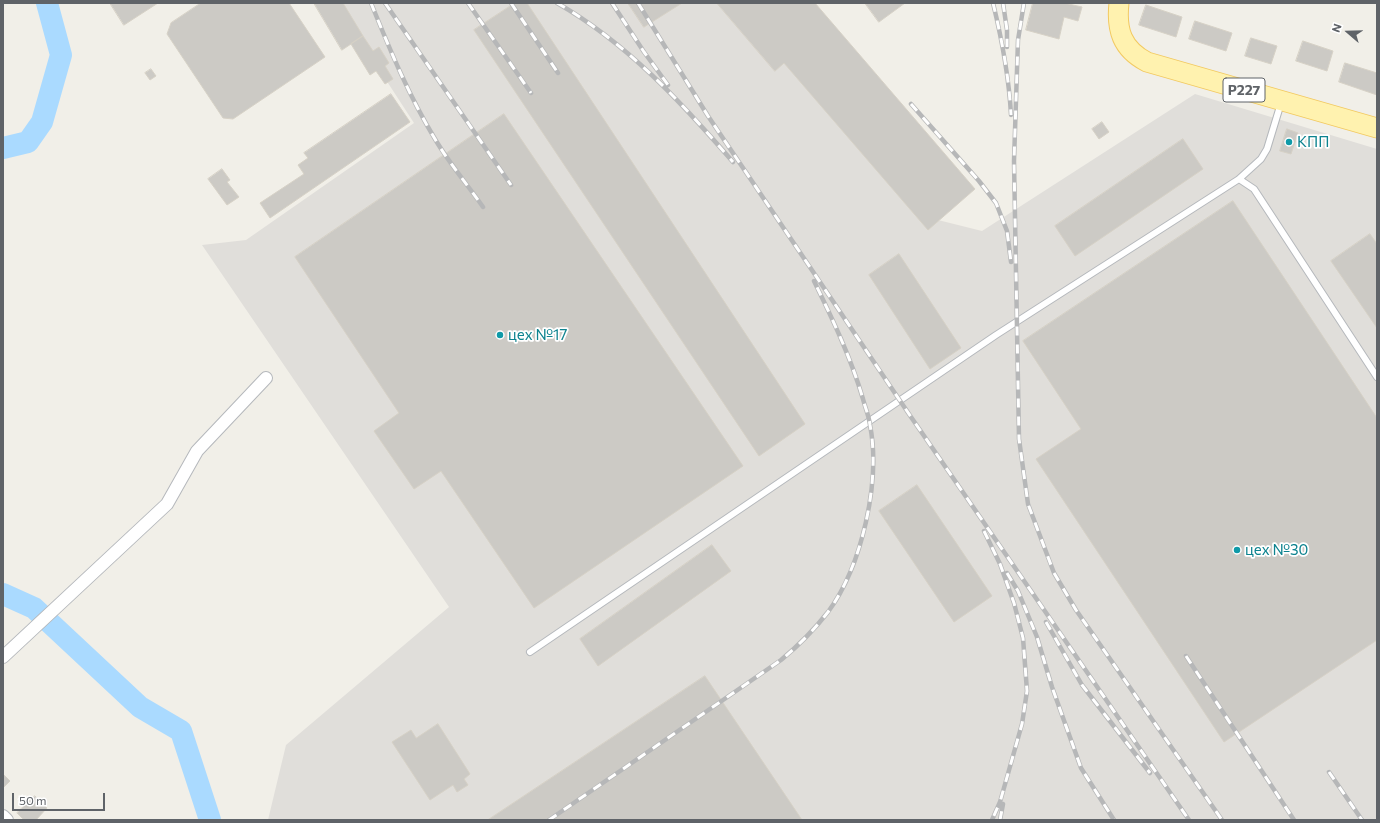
<!DOCTYPE html>
<html>
<head>
<meta charset="utf-8">
<style>
  body { margin:0 }
  #map { position:relative; width:1380px; height:823px; overflow:hidden; background:#f1efe8; font-family:Commissioner,sans-serif }
  canvas { display:block }
  .frame { position:absolute; inset:0; border:4px solid #5f6368; pointer-events:none }
  .north { position:absolute; left:1328px; top:12px; width:40px; height:40px; -webkit-text-stroke:3px #fff; paint-order:stroke; rotate:290deg; font-size:11px; font-weight:700; line-height:16px; text-align:center; color:#5f6368 }
  .north::after { content:''; display:block; margin:auto; width:14px; height:18px; background:#5f6368; clip-path:polygon(50% 0,100% 100%,50% 72%,0 100%) }
  .scale { position:absolute; left:12px; top:793px; width:93px; height:18px; box-sizing:border-box; border:2px solid #5f6368; border-top:0; padding-left:5px; font-size:12px; line-height:14px; white-space:nowrap; color:#5f6368; -webkit-text-stroke:3px #fff; paint-order:stroke }
</style>
</head>
<body>
<div id="map">
<canvas width="1380" height="823"></canvas>
<div class="frame"></div>
<div class="north">N</div>
<div class="scale">50 m</div>
</div>
<script>
const ctx = document.querySelector('canvas').getContext('2d');
ctx.lineJoin = 'round';
function fill(path, color) { ctx.fillStyle = color; ctx.fill(path, 'evenodd'); }
function trace(path, color, width, dash) { ctx.strokeStyle = color; ctx.lineWidth = width; ctx.lineCap = dash ? 'butt' : 'round'; ctx.setLineDash(dash || []); ctx.stroke(path); }
function write(font, color, halo, rows, align = 'center') {
  ctx.font = font + ' Commissioner,sans-serif'; ctx.lineWidth = 3.5; ctx.setLineDash([]); ctx.textBaseline = 'middle'; ctx.strokeStyle = halo; ctx.fillStyle = color; for (const [text, x, y, turn = 0] of rows) {
    ctx.save(); ctx.translate(x, y); ctx.rotate((+turn || 0) * Math.PI / 180); ctx.textAlign = isNaN(turn) ? turn : align; if (halo) ctx.strokeText(text, 0, 0); ctx.fillText(text, 0, 0); ctx.restore();
  }
}
fill(new Path2D(`
  M336,3H745L930,218L982,231L1195,94L1377,149V820H268L286,745L449,607L202,245L246,240L414,123Z`), '#e0deda');
trace(new Path2D(`
  M3,148L28,142L42,122L61,55L47,3
  M3,594L34,608L140,707L181,731L210,820`), '#aadaff', 22);
const building = new Path2D(`
  M110,3H158L124,25Z
  M201,3H289L325,57L233,119L223,118L167,34L171,23Z
  M314,3H343L363,36L342,50Z
  M515,3H527L805,424L759,456L474,30Z
  M628,3H682L644,27Z
  M717,3H815L975,189L928,230L784,63L775,71Z
  M865,3H905L879,22Z
  M1033,3H1064L1082,7L1078,21L1064,17L1059,39L1026,30Z
  M1146,5L1182,17L1176,37L1139,25Z
  M1195,21L1232,33L1226,51L1189,39Z
  M363,36L373,51L379,47L389,63L385,66L393,79L385,84L376,71L370,75L351,44Z
  M1251,38L1277,46L1271,64L1245,56Z
  M1303,41L1333,51L1327,71L1296,61Z
  M1345,63L1377,73V95L1339,82Z
  M151,69L156,76L150,80L145,73Z
  M391,94L410,122L270,218L260,203L304,174L298,165L308,158L304,153Z
  M504,114L743,466L534,608L441,471L414,489L374,431L399,413L295,257Z
  M1102,122L1109,132L1099,139L1092,129Z
  M1287,129L1298,133L1291,154L1280,151Z
  M1183,139L1203,169L1075,256L1055,226Z
  M222,169L230,180L227,182L239,197L227,205L208,179Z
  M1233,201L1377,418V640L1224,742L1036,459L1081,429L1023,341Z
  M1370,234L1377,244V328L1331,261Z
  M899,254L961,348L930,369L869,275Z
  M917,485L992,596L954,622L879,511Z
  M712,545L731,571L598,666L580,639Z
  M705,676L802,820H488Z
  M438,724L470,774L464,779L468,785L457,792L453,785L430,800L392,742L411,730L416,738Z
  M3,774L10,781L3,788Z
  M35,796L47,808L36,820H24L17,813Z`);
fill(building, '#cccac5');
trace(building, '#d6d1c6', 1);
const lane = new Path2D(`
  M1239,179L1261,159L1267,149L1281,103
  M530,652L996,335L1239,179L1254,189L1377,377`);
const street = new Path2D(`
  M3,657L167,504L197,451L266,378
  M3,816L7,820`);
const primary = new Path2D(`
  M1119,3C1116,30 1122,49 1147,62L1377,128`);
trace(lane, '#b5b8bc', 8);
trace(street, '#b5b8bc', 14);
trace(primary, '#f2c960', 21);
trace(lane, '#fff', 6);
trace(street, '#fff', 12);
trace(primary, '#fff2af', 19);
const rail = new Path2D(`
  M371,3C390,50 409,96 435,139C449,163 467,184 483,207
  M385,3L511,185
  M468,3L531,93
  M511,3L558,73
  M557,3C627,43 681,102 733,162
  M612,3L644,52L668,85
  M638,3L708,116L911,417L1189,820
  M993,3C1002,40 1009,77 1011,115
  M1003,3L1007,30V47
  M1024,3L1018,40L1014,161L1019,439L1028,504L1054,573L1076,610L1222,820
  M911,104L979,181L996,203L1007,231L1011,262
  M984,531L1000,564L1014,603L1023,638L1027,691L1022,724L1000,802L992,820
  M1007,573L1018,591L1037,637L1052,687L1081,768L1114,820
  M1046,622L1082,685L1150,773
  M1186,656L1294,820
  M1329,772L1362,820
  M549,820L781,660C798,646 814,630 828,612C862,566 881,481 870,425C869,416 865,407 863,399C851,358 833,320 814,281
  M1000,820L1003,804`);
trace(rail, '#b6b7b8', 4.5);
trace(rail, '#fff', 3, [9]);
for (const [x, y, r, color] of [
  [1289,142,4,"#0f9aa8"],
  [500,335,4,"#0f9aa8"],
  [1237,550,4,"#0f9aa8"]
]) { const dot = new Path2D(); dot.arc(x, y, r, 0, 2 * Math.PI); ctx.fillStyle = color; ctx.fill(dot); trace(dot, '#fff', 1.5); }
for (const [x, y, w] of [
  [1244,90,42]
]) { const box = new Path2D(); box.roundRect(x - w / 2, y - 12, w, 24, 3); ctx.fillStyle = '#fff'; ctx.fill(box); trace(box, '#5f6368', 1); }
write('bold 14px', '#5f6368', null, [
  ["Р227",1244,90]
]);
write('15px', '#0d838f', '#fff', [
  ["КПП",1297,142],
  ["цех №17",508,335],
  ["цех №30",1245,550]
], 'left');
</script>
</body>
</html>
